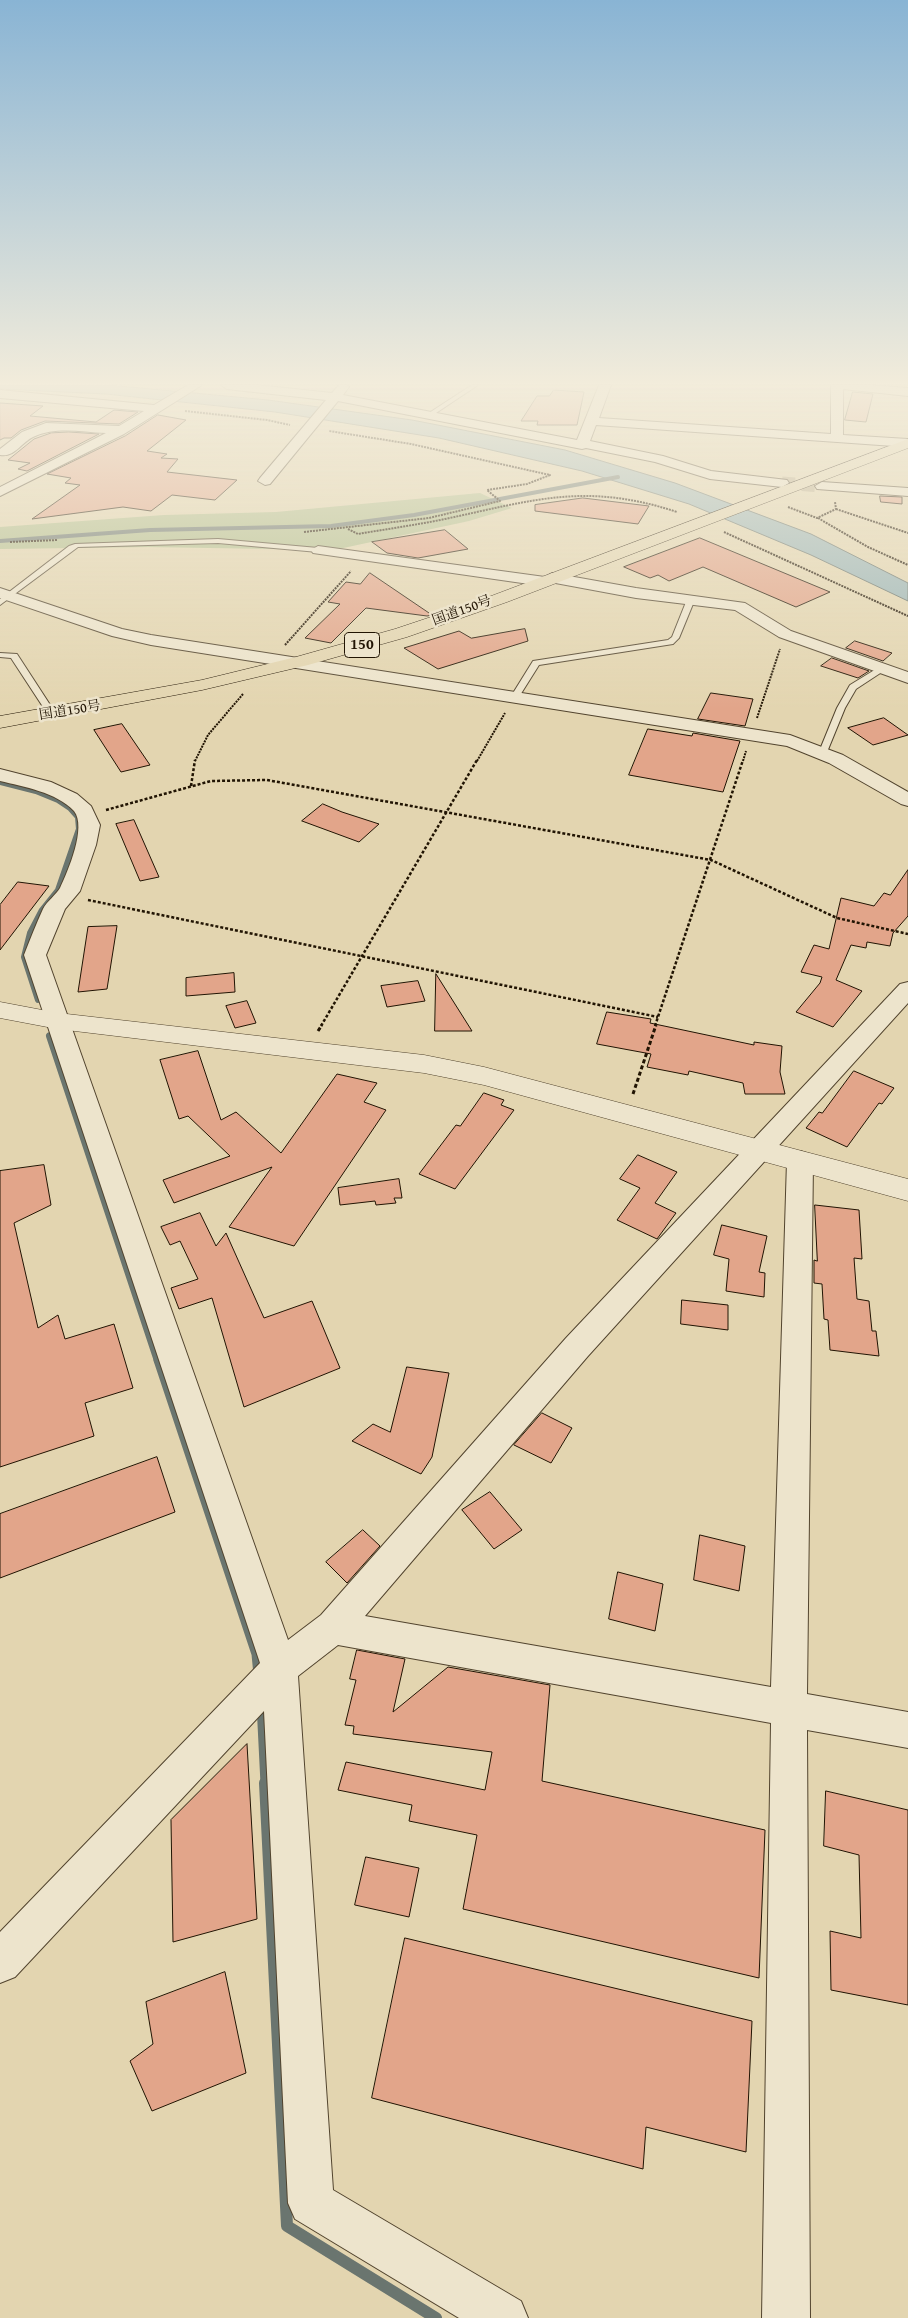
<!DOCTYPE html>
<html>
<head>
<meta charset="utf-8">
<style>
  body { margin:0 }
  canvas { display:block; background:#e3d5b0 }
</style>
</head>
<body>
<canvas width="908" height="2318"></canvas>
<script>
const ctx = document.querySelector('canvas').getContext('2d');
ctx.lineJoin = 'round';
function fill(path, color) { ctx.fillStyle = color; ctx.fill(path, 'evenodd'); }
function trace(path, color, width, dash) { ctx.strokeStyle = color; ctx.lineWidth = width; ctx.lineCap = dash ? 'butt' : 'round'; ctx.setLineDash(dash || []); ctx.stroke(path); }
function write(font, color, halo, rows, align = 'center') {
  ctx.font = font + ' "Gentium Book Plus","Noto Serif JP",serif'; ctx.lineWidth = 5; ctx.setLineDash([]); ctx.textBaseline = 'middle'; ctx.strokeStyle = halo; ctx.fillStyle = color; for (const [text, x, y, turn = 0] of rows) {
    ctx.save(); ctx.translate(x, y); ctx.rotate((+turn || 0) * Math.PI / 180); ctx.textAlign = isNaN(turn) ? turn : align; if (halo) ctx.strokeText(text, 0, 0); ctx.fillText(text, 0, 0); ctx.restore();
  }
}
fill(new Path2D(`
  M480,493L512,508L469,521L334,550L148,547L0,549V527L164,515L276,512Z`), '#b2be8d');
const water = new Path2D(`
  M0,385H109L268,400L412,420L565,450L675,483L811,534L908,583V601L811,555L689,504L582,471L439,438L275,412L106,394L0,389Z`);
fill(water, '#9bb5b7');
trace(water, '#6a756f', 1);
trace(new Path2D(`
  M0,541L150,530L331,526L414,515L618,477`), '#6a756f', 4);
trace(new Path2D(`
  M0,782L36,791L58,800L70,808L78,817L79,829L58,890L42,910L30,933L24,957L38,1000`), '#6a756f', 6);
trace(new Path2D(`
  M50,1036L158,1361`), '#6a756f', 8);
trace(new Path2D(`
  M158,1360L256,1654L258,1675
  M261,1704L265,1784`), '#6a756f', 9);
trace(new Path2D(`
  M265,1783L287,2226L436,2318`), '#6a756f', 12);
const building = new Path2D(`
  M554,390L584,392L577,425H537L538,421H521L537,396H549Z
  M853,392L873,394L866,422L845,420Z
  M0,403L43,406L30,416L96,422L114,410L138,412L119,424L45,421L21,430L11,438H4L0,440Z
  M158,415L186,420L147,451L167,454L161,458L178,459L167,472L237,480L215,500L172,495L151,511L123,507L32,519L80,485L65,483L71,478L47,474L125,436Z
  M69,432L99,434L27,471L18,469L30,463L8,460L34,439L51,433Z
  M880,496L902,497V504L881,502Z
  M583,498L649,506L638,524L535,511V505Z
  M445,530L468,549L418,558L387,553L372,542Z
  M700,538L830,592L796,607L703,567L669,581L658,575L650,578L624,567Z
  M370,573L432,615L427,616L366,608L331,643L305,638L340,604L328,602L346,582L360,584Z
  M525,629L528,641L438,669L404,648L459,631L471,638Z
  M855,641L892,653L883,661L846,648Z
  M832,658L869,671L858,678L821,666Z
  M711,693L753,699L745,726L698,719Z
  M884,718L908,735L873,745L848,728Z
  M122,724L150,765L121,772L94,730Z
  M648,729L692,736L693,733L740,741L723,792L629,775Z
  M323,804L342,812L379,824L359,842L302,821Z
  M134,820L159,877L140,881L116,824Z
  M908,870V916L893,933L890,946L867,942L866,948L851,945L836,980L862,991L833,1027L796,1012L820,983L822,977L801,972L814,945L829,949L841,898L874,906L884,893L890,895Z
  M18,882L49,886L0,950V905Z
  M117,926L107,989L78,992L88,927Z
  M234,973L235,992L186,996V978Z
  M436,974L472,1031H435Z
  M418,981L425,1001L387,1007L381,986Z
  M247,1001L256,1023L235,1028L226,1006Z
  M607,1012L651,1019L650,1023L754,1045V1042L782,1046L780,1072L785,1094H745L743,1083L689,1071L688,1075L647,1067L651,1054L597,1044Z
  M198,1051L221,1120L236,1112L281,1153L337,1074L377,1083L364,1102L386,1110L294,1246L229,1227L272,1167L174,1203L163,1180L230,1156L188,1116L179,1119L160,1060Z
  M854,1071L894,1088L882,1104L879,1103L847,1147L806,1128L819,1112L822,1113Z
  M484,1093L504,1100L501,1105L514,1110L455,1189L419,1174L456,1125L460,1126Z
  M638,1155L677,1172L655,1203L676,1213L657,1239L617,1220L640,1188L620,1179Z
  M44,1165L51,1205L14,1223L38,1328L58,1315L65,1339L114,1324L133,1388L85,1403L94,1436L0,1467V1171Z
  M399,1179L402,1198H394L396,1203L376,1205L375,1201L340,1205L338,1188Z
  M815,1205L859,1210L862,1259L854,1258L857,1299L869,1301L872,1331H876L879,1356L830,1350L828,1320L824,1319L822,1284L814,1283V1260L817,1261Z
  M200,1213L216,1246L226,1233L264,1318L312,1301L340,1368L244,1407L212,1298L179,1309L171,1288L198,1279L180,1241L170,1245L161,1227Z
  M722,1225L767,1236L759,1272L765,1273L764,1297L726,1291L729,1259L714,1255Z
  M682,1300L728,1305V1330L681,1324Z
  M407,1367L449,1373L432,1457L421,1474L352,1441L373,1424L390,1432Z
  M542,1413L572,1428L551,1463L514,1445Z
  M157,1457L175,1512L0,1578V1514Z
  M490,1492L522,1530L494,1549L462,1510Z
  M363,1530L380,1546L347,1583L326,1562Z
  M700,1535L745,1546L739,1591L694,1580Z
  M618,1572L663,1584L655,1631L609,1619Z
  M357,1650L405,1659L393,1712L448,1667L550,1685L542,1781L765,1830L759,1978L463,1909L477,1835L409,1821L412,1805L338,1790L346,1762L485,1790L492,1752L353,1734L354,1726L345,1725L356,1680L350,1679Z
  M247,1744L257,1919L173,1942L171,1820Z
  M826,1791L908,1810V2005L831,1990L830,1931L861,1938L859,1855L824,1846Z
  M366,1857L419,1868L409,1917L355,1905Z
  M405,1938L752,2021L746,2152L646,2127L643,2169L372,2098Z
  M225,1972L246,2073L152,2111L130,2061L153,2044L146,2002Z`);
fill(building, '#e2a58a');
trace(building, '#211403', 1);
trace(new Path2D(`
  M782,483L822,486`), '#bcae8d', 13, [13, 7]);
const service = new Path2D(`
  M472,385H478L433,415H429V413Z
  M218,539L318,548L322,550L318,552L218,543L78,547L0,605V599L69,546L75,544Z
  M688,597L695,599L679,638L673,644L539,665L517,700L510,698L533,661L668,640L672,637Z
  M0,653L17,654L56,714L55,716H49L11,658L0,657Z
  M881,666L888,668L856,689L845,708L827,752L820,754L819,752L837,708L850,685Z`);
const minor = new Path2D(`
  M188,385H202L124,434L0,496V487L106,433C80,432 57,426 33,437C22,442 14,458 0,455V449L22,432L46,423L119,426L144,411L0,398V390L154,405Z
  M221,385H257L332,393L339,385H347L349,387L343,395L577,440L599,385H611L599,418L831,434V385H871L908,388V396L843,389V435L908,439V447L596,425L590,441L663,456L711,471L787,480L789,483L782,487L710,479L655,462L586,448L582,449L338,401L270,484L265,485L258,481L260,478L326,400L227,389Z
  M822,482L908,488V496L817,489L815,486Z
  M318,546L545,577L552,573L636,588L745,603L791,631L908,672V683L779,637L735,610L636,598L550,582L543,586L313,553L311,550Z
  M0,588L122,629L151,635L790,735L843,755L908,792V806L901,804L829,763L787,746L151,645L112,636L0,598Z
  M0,769L51,782L77,794L91,806L100,825L96,845L80,891L65,909L46,955L288,1640L321,1615L566,1338L900,984L908,982V1003L588,1356L365,1616L771,1687L787,1161L791,1154L800,1151L809,1154L813,1161L807,1694L908,1712V1748L807,1730L810,2318H762L771,1723L338,1645L298,1676L333,2190L521,2301L528,2318H459L295,2219L288,2203L264,1711L15,1977L0,1983V1932L260,1663L24,955C30,940 36,924 43,909C47,901 56,895 60,888C68,871 87,827 74,811C56,792 24,787 0,781Z`);
const tertiary = new Path2D(`
  M0,1002L58,1013L424,1055L484,1067L908,1179V1201L484,1085L424,1073L58,1029L0,1018Z`);
const trunk = new Path2D(`
  M908,439V448L507,602L407,637L308,665L202,690L0,728V716L202,680L296,657L395,629L470,604Z`);
trace(service, '#52442e', 2);
trace(minor, '#52442e', 2);
trace(tertiary, '#52442e', 1);
trace(trunk, '#211403', 1);
trace(new Path2D(`
  M185,411L267,420L290,425
  M788,507L817,518L836,509L835,502
  M836,509L908,533
  M818,518L868,547L908,565
  M348,529L358,534C387,529 416,525 445,519C534,500 586,482 677,512
  M304,532L429,518L500,501L487,490L527,484L550,475L411,444L329,431
  M724,532L908,616
  M10,542L57,540
  M285,645L351,571
  M757,718L780,649
  M195,761L208,735L243,694
  M477,761L505,713
  M743,761L746,751`), '#211403', 2, [2, 1]);
trace(new Path2D(`
  M191,786L195,760
  M106,810L211,781L267,780L711,860L837,918L908,934
  M88,900L658,1017
  M321,1026L477,760
  M655,1026L743,760`), '#211403', 2.5, [3, 2]);
trace(new Path2D(`
  M318,1031L322,1025
  M633,1094L656,1025`), '#211403', 3, [4, 2.5]);
fill(service, '#ede4cc');
fill(minor, '#ede4cc');
fill(tertiary, '#ede4cc');
fill(trunk, '#e3d5b0');
const sky = ctx.createLinearGradient(0, 0, 0, 709);
sky.addColorStop(0, '#89b4d4');
sky.addColorStop(0.54, '#f2ecdb');
sky.addColorStop(1, '#f2ecdb00');
ctx.fillStyle = sky;
ctx.fillRect(0, 0, 908, 709);
write('14px', '#211403', '#ede4cc', [
  ["国道150号",462,611,-20],
  ["国道150号",70,711,-9]
]);
for (const [x, y, w] of [
  [362,645,35]
]) { const box = new Path2D(); box.roundRect(x - w / 2, y - 12.5, w, 25, 4); ctx.fillStyle = '#ede4cc'; ctx.fill(box); trace(box, '#211403', 1); }
write('bold 15px', '#211403', null, [
  ["150",362,645]
]);
</script>
</body>
</html>
